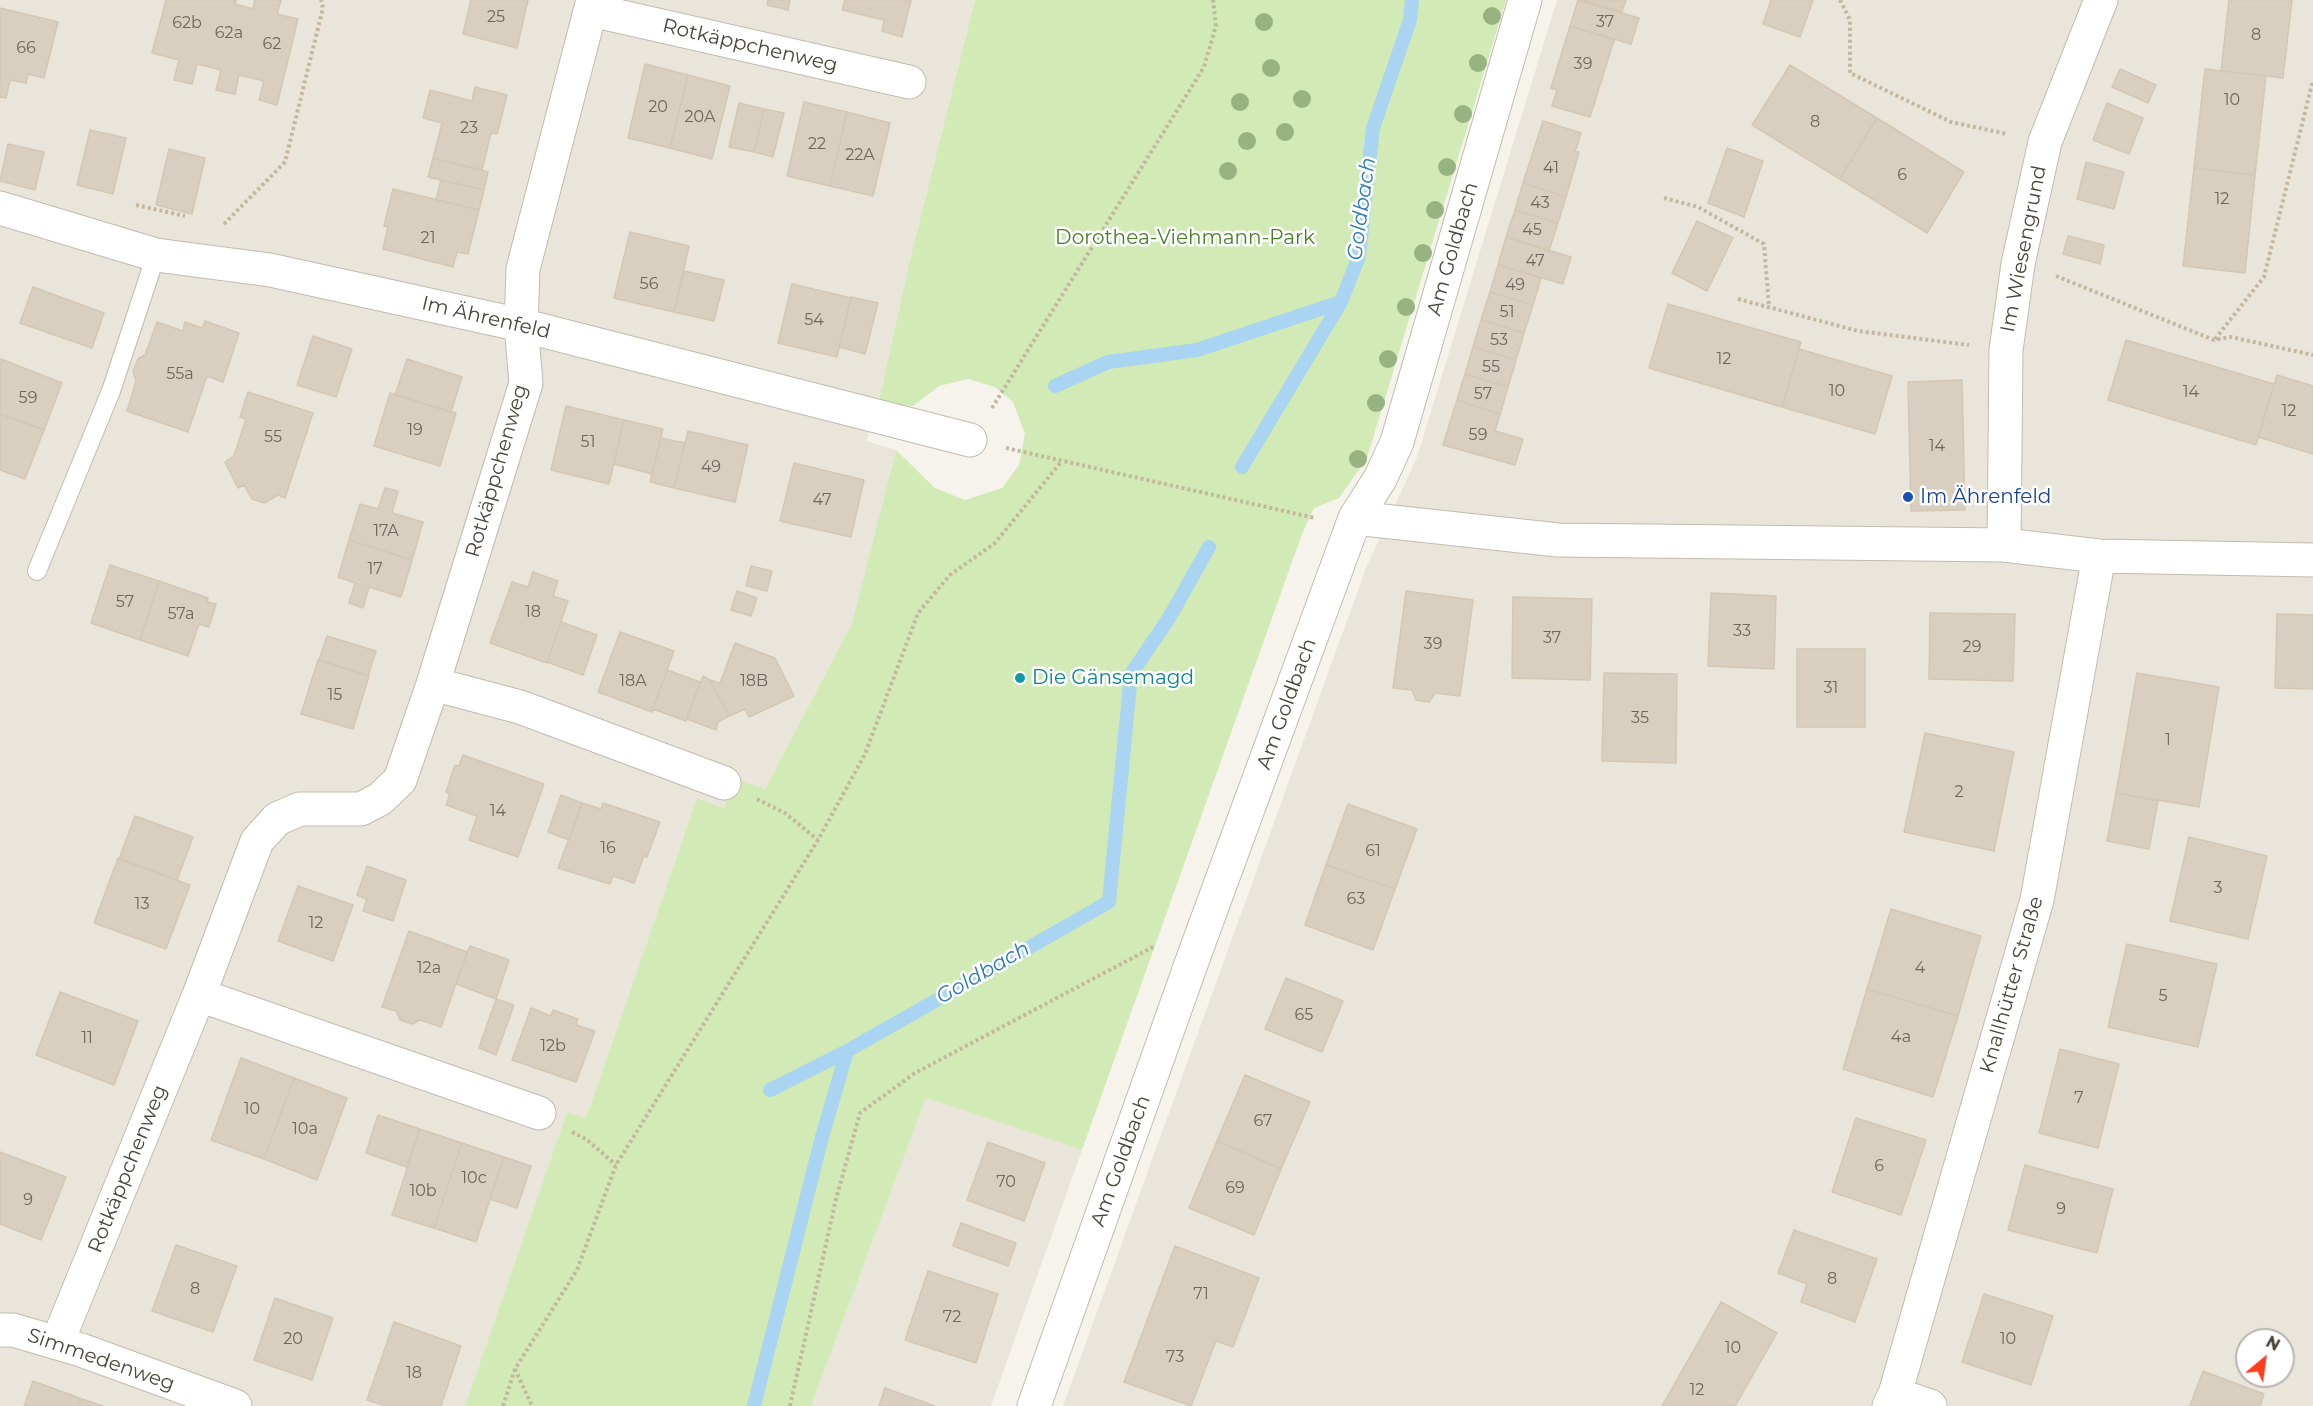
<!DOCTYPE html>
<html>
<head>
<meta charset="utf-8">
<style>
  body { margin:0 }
  #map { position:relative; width:2313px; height:1406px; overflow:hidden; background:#f6f3ec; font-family:Montserrat,sans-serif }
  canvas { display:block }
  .north { position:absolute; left:2235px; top:1328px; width:60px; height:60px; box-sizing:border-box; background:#fff; border:2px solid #b7b4b0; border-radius:50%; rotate:29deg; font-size:16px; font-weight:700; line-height:24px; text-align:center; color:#4b4439 }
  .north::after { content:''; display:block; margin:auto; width:21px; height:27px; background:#fc3f1d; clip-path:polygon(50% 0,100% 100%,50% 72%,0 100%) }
</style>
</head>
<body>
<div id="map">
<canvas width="2313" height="1406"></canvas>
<div class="north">N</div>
</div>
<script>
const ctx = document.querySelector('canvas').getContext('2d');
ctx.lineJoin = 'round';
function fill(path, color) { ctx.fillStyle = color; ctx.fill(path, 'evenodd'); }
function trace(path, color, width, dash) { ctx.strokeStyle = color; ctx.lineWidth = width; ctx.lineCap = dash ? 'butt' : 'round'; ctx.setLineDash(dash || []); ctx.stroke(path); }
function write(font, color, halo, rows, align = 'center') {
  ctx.font = font + ' Montserrat,sans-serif'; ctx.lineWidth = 5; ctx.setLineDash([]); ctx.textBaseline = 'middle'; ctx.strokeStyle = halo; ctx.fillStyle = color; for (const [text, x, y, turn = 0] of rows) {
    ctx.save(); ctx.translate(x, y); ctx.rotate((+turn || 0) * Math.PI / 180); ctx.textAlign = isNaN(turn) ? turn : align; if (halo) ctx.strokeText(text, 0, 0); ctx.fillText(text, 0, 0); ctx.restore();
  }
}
fill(new Path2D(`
  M0,0H975L909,264L878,405L866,441L896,450L852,623L765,789L724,808L697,798L586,1118L567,1112L465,1406H0Z
  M1557,0H2313V1406H1063L1366,568L1417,457ZM2247,1340H2283V1376H2247Z
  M926,1098L1082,1150L991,1406H811Z`), '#eae5da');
fill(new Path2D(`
  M975,0H1506L1367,458L1339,498L1314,508L1302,534L1082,1150L926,1098L811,1406H465L567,1112L586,1118L697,798L724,808L735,779L765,789L852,623L896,450L935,488L965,500L1002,488L1019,465L1025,434L1013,402L995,387L968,379L939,386L913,406L878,405L909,264Z`), '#d2eab5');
trace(new Path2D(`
  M1055,386L1108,362L1197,350L1341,302
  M1242,467L1341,302L1359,256L1373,128L1410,20L1412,0
  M770,1090L847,1051
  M754,1406L822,1137L847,1051L1109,902L1131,674L1169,618L1209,547`), '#a9d4f2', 14);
const building = new Path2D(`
  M166,0H236L235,4L253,9L255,0H281L277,14L298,19L277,105L259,100L264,81L239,75L235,94L216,90L221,70L197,64L192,84L174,80L179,60L152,53Z
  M471,0H528L517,48L463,34Z
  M768,0H790L788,10L767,5Z
  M845,0H911L902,37L882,31L884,20L842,10Z
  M1578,0L1639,18L1631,44L1570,26Z
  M1582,0H1626L1622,12Z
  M1771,0H1813L1800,37L1763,24Z
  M2229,0H2292L2283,78L2221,71Z
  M0,8L58,22L44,78L28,74L26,83L10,80L6,98L0,97Z
  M1570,26L1614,40L1590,117L1552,106L1557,90L1551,88Z
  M645,64L688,75L670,148L628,138Z
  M1790,65L1877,118L1840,179L1752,125Z
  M2120,69L2156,85L2148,103L2112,87Z
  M2205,69L2266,76L2255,175L2194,168Z
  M688,75L730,86L712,159L670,148Z
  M475,87L507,95L497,134L491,133L482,170L433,158L442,123L423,118L430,90L472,101Z
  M804,102L847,112L830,186L787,176Z
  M739,103L764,109L754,152L729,147Z
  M2107,103L2143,118L2129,154L2093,140Z
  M764,109L784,113L773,157L754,152Z
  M847,112L890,123L873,196L830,186Z
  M1877,118L1964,172L1927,233L1840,179Z
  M1543,121L1581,133L1575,152H1579L1566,197L1523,183Z
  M90,130L126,138L113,194L77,185Z
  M8,144L44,152L35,190L0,181Z
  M1727,148L1763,161L1744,217L1708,203Z
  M169,149L205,158L192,214L156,205Z
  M433,158L488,172L484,190L428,177Z
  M2086,162L2124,172L2114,209L2077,199Z
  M2194,168L2255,175L2245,273L2183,266Z
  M441,180L484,190L479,210L436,200Z
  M1523,183L1566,197L1558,223L1515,210Z
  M393,189L479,210L468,254L457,252L453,267L383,249L388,227L384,226Z
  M1515,210L1558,223L1549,251L1506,237Z
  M1697,221L1733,238L1707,291L1672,273Z
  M630,232L689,246L674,312L614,298Z
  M2068,236L2104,245L2100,264L2063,254Z
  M1506,237L1571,257L1563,284L1498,265Z
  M1498,265L1541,278L1533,305L1490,292Z
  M684,271L724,280L714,321L674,312Z
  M792,284L851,298L837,357L778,343Z
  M33,287L104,313L92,348L20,323Z
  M1490,292L1533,305L1524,333L1481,320Z
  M851,297L878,303L865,354L839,347Z
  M1668,304L1801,342L1782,407L1649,368Z
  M1481,320L1524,333L1516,360L1473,347Z
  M205,321L239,333L223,382L207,376L188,432L127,411L136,381L133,371L138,359L145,355L157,322L183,331L185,322L202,328Z
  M313,336L352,349L336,397L297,385Z
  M2126,340L2274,384L2256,445L2108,400Z
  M1473,347L1516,360L1508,387L1465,374Z
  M1799,349L1892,376L1875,434L1782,407Z
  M1,359L62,383L44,430L0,414Z
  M407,359L462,377L451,412L395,395Z
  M1465,374L1508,387L1500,414L1457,400Z
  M2277,375L2313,386V454L2258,437Z
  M1962,380L1965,510L1911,511L1908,382Z
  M248,392L313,413L285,498L278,495L264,503L252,499L244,485L238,488L225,462L234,456L246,419L240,417Z
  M390,393L456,413L440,466L374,446Z
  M1457,400L1500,414L1495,431L1523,439L1515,465L1443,445Z
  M566,406L624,420L609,484L551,470Z
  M0,414L44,430L25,479L0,470Z
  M624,420L663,429L652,474L614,464Z
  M688,431L748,445L735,502L674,488Z
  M661,438L685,443L674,488L650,482Z
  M794,463L864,480L851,537L780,521Z
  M385,488L398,491L392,513L423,522L412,560L349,540L360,504L378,509Z
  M349,540L412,560L401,597L369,587L363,608L349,603L355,583L338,577Z
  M110,565L159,581L140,640L91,623Z
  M751,566L772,571L767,591L746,586Z
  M533,572L558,581L553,596L568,601L547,663L490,643L512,582L528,587Z
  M159,581L208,598L207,602L216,604L209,627L199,624L188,656L140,640Z
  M737,591L757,598L751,616L731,610Z
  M1406,591L1473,600L1460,696L1435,693L1429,702L1416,700L1412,690L1393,688Z
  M1711,593L1776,596L1774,669L1708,666Z
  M1513,597L1592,599L1590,680L1512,678Z
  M1930,613L2015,614L2013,681L1929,679Z
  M2277,614L2313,615V689L2275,688Z
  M561,622L597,635L583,675L547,662Z
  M620,632L674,651L652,712L598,692Z
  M327,636L376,651L368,676L319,660Z
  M735,643L775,658L794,696L749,717L745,709L729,716L710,680L720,683Z
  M1797,649H1865V727H1797Z
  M318,660L369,676L353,729L301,714Z
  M667,670L700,682L686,721L653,709Z
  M1604,673L1677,674L1676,763L1602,761Z
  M2137,673L2219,687L2199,807L2116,793Z
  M703,676L710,680L729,716L718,722L716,730L687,719Z
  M1925,733L2014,752L1994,851L1904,832Z
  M463,755L544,784L518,857L469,840L477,816L446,805L450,794L446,792L455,765L459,766Z
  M2116,793L2158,801L2149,849L2107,841Z
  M561,795L582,803L569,840L548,832Z
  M582,803L601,809L603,803L660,822L647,857L644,856L634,883L613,876L610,884L558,868Z
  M1348,804L1417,829L1395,889L1326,865Z
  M135,816L193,837L177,880L119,859Z
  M2189,837L2267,856L2248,939L2170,921Z
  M118,858L190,885L166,949L94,923Z
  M1326,865L1395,889L1373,950L1305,925Z
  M367,866L406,880L393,921L363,911L367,899L357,895Z
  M298,886L353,905L333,961L278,941Z
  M1891,909L1981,936L1958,1016L1867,989Z
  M409,931L467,952L441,1027L420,1020L412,1024L400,1020L396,1011L382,1007Z
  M2127,944L2217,964L2198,1047L2108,1027Z
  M470,946L509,960L496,999L456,984Z
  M1286,978L1343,1001L1322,1052L1265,1029Z
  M1867,989L1958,1016L1933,1097L1843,1069Z
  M60,992L138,1021L114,1085L36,1055Z
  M496,999L514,1005L496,1055L479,1048Z
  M531,1008L551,1016L553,1010L578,1019L576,1025L595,1031L576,1082L512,1060Z
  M2060,1049L2119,1064L2098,1148L2039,1133Z
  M241,1058L294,1078L264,1159L211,1140Z
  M1245,1075L1310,1102L1281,1169L1217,1141Z
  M294,1078L347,1098L317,1180L264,1159Z
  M378,1115L420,1129L407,1167L366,1153Z
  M1856,1118L1926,1140L1901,1215L1832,1192Z
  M420,1129L462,1143L434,1228L392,1215Z
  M1217,1141L1281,1169L1254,1235L1189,1208Z
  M988,1142L1045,1163L1024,1221L967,1200Z
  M462,1143L504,1157L476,1242L434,1228Z
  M0,1152L66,1177L41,1240L0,1224Z
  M504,1157L531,1166L517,1208L490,1199Z
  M2025,1165L2113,1189L2097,1253L2008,1230Z
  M961,1223L1016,1243L1008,1266L953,1246Z
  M1794,1230L1877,1259L1855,1322L1801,1302L1807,1284L1778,1273Z
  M176,1245L237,1266L213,1332L152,1311Z
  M1175,1246L1259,1278L1233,1347L1216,1341L1191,1406L1124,1382Z
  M928,1271L998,1294L976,1363L905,1340Z
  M1984,1294L2053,1316L2031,1385L1962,1362Z
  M275,1298L333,1318L312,1380L254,1360Z
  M1721,1302L1777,1333L1735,1406H1662Z
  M394,1322L461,1346L441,1406H386L367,1400Z
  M2203,1371L2264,1394L2260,1406H2190Z
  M33,1381L82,1399L79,1406H24Z
  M885,1388L935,1406H879Z
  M82,1399L103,1406H79Z`);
fill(building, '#d8cfc1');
trace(building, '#d3c7b4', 1.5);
const service = new Path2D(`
  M37,571L111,391L156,255`);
const minor = new Path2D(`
  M591,10L909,82
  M0,208L156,255L270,270L521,325L970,440
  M1355,518L1558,540L2004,545L2099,556L2313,560
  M2004,545L2006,350L2018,264L2045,142L2101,0
  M433,684L520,707L724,783
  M199,995L539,1113
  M0,1330H13L81,1350L235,1406
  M57,1343L199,995L257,841L277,819L300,809H361L380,799L400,780L433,684L526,383L521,325L523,269L593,0
  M1895,1394L1930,1406
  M1034,1406L1195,953L1355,518L1380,479L1397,442L1525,0
  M1889,1406L1895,1394L2037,900L2099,556`);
trace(service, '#c2bbae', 20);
trace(minor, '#c2bbae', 35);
trace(new Path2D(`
  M1840,0L1850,20V73L1951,122L2007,134
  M1664,198L1698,207L1764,244L1769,307
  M136,205L185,216
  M224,224L285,162L323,8L321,0
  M2056,276L2214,340L2231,337L2313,355
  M1738,299L1858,331L1969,345
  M2215,339L2264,277L2313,80
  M992,408L1204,67L1216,26L1213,0
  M1006,448L1315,518
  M757,799L785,813L818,840
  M572,1132L586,1139L616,1165
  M515,1369L532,1406
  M503,1406L515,1369L577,1270L616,1165L818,840L865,754L918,613L950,575L995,543L1061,462
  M790,1406L836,1199L860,1113L915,1073L1155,946`), '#c4b79f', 4, [3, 3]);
trace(service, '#fff', 18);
trace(minor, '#fff', 33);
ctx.fillStyle = '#97b381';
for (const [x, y] of [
  [1492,16],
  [1264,22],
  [1478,63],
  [1271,68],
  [1302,99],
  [1240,102],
  [1463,114],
  [1285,132],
  [1247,141],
  [1447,167],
  [1228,171],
  [1435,210],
  [1423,253],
  [1406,307],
  [1388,359],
  [1376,403],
  [1358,459]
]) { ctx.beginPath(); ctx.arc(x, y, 9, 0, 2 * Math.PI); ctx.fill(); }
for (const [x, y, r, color] of [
  [1908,497,6,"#1a4fb4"],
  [1020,678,6,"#0f9aa8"]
]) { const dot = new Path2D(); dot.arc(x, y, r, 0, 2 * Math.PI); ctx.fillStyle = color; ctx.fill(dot); trace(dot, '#fff', 2); }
write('16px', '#6e675b', null, [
  ["25",496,17],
  ["37",1605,22],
  ["62b",187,23],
  ["62a",229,33],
  ["8",2256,35],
  ["62",272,44],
  ["66",26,48],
  ["39",1583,64],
  ["10",2232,100],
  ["20",658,107],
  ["20A",700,117],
  ["8",1815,122],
  ["23",469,128],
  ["22",817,144],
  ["22A",860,155],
  ["41",1551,168],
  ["6",1902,175],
  ["12",2222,199],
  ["43",1540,203],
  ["45",1532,230],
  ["21",428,238],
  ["47",1535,261],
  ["56",649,284],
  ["49",1515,285],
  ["51",1507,312],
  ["54",814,320],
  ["53",1499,340],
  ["12",1724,359],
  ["55",1491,367],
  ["55a",180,374],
  ["10",1837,391],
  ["14",2191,392],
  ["57",1483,394],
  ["59",28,398],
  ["12",2289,411],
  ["19",415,430],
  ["59",1478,435],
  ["55",273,437],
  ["51",588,442],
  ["14",1937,446],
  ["49",711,467],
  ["47",822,500],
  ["17A",386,531],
  ["17",375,569],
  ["57",125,602],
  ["18",533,612],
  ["57a",181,614],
  ["33",1742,631],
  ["37",1552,638],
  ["39",1433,644],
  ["29",1972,647],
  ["18A",633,681],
  ["18B",754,681],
  ["31",1831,688],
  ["15",335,695],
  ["35",1640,718],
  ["1",2168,740],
  ["2",1959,792],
  ["14",498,811],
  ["16",608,848],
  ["61",1373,851],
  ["3",2218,888],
  ["63",1356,899],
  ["13",142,904],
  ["12",316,923],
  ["12a",429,968],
  ["4",1920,968],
  ["5",2163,996],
  ["65",1304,1015],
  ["4a",1901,1037],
  ["11",87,1038],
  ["12b",553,1046],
  ["7",2079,1098],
  ["10",252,1109],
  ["67",1263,1121],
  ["10a",305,1129],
  ["6",1879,1166],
  ["10c",474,1178],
  ["70",1006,1182],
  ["69",1235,1188],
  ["10b",423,1191],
  ["9",28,1200],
  ["9",2061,1209],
  ["8",1832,1279],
  ["8",195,1289],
  ["71",1201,1294],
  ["72",952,1317],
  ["20",293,1339],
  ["10",2008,1339],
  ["10",1733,1348],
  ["73",1175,1357],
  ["18",414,1373],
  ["12",1697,1390]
]);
write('20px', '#4b4439', '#fff', [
  ["Rotkäppchenweg",750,46,13],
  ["Am Goldbach",1453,249,-74],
  ["Im Wiesengrund",2024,249,-79],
  ["Im Ährenfeld",486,318,13],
  ["Rotkäppchenweg",497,471,-74],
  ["Am Goldbach",1287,704,-70],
  ["Knallhütter Straße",2012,985,-74],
  ["Am Goldbach",1121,1161,-70],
  ["Rotkäppchenweg",128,1169,-68],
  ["Simmedenweg",101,1360,19]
]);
write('20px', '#4a7f2a', '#fff', [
  ["Dorothea-Viehmann-Park",1185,238]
]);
write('20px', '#164399', '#fff', [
  ["Im Ährenfeld",1920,497]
], 'left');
write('20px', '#0d838f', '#fff', [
  ["Die Gänsemagd",1032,678]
], 'left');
write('italic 21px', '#2e7ab2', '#fff', [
  ["Goldbach",1362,209,-82],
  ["Goldbach",983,973,-30]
]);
</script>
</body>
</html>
